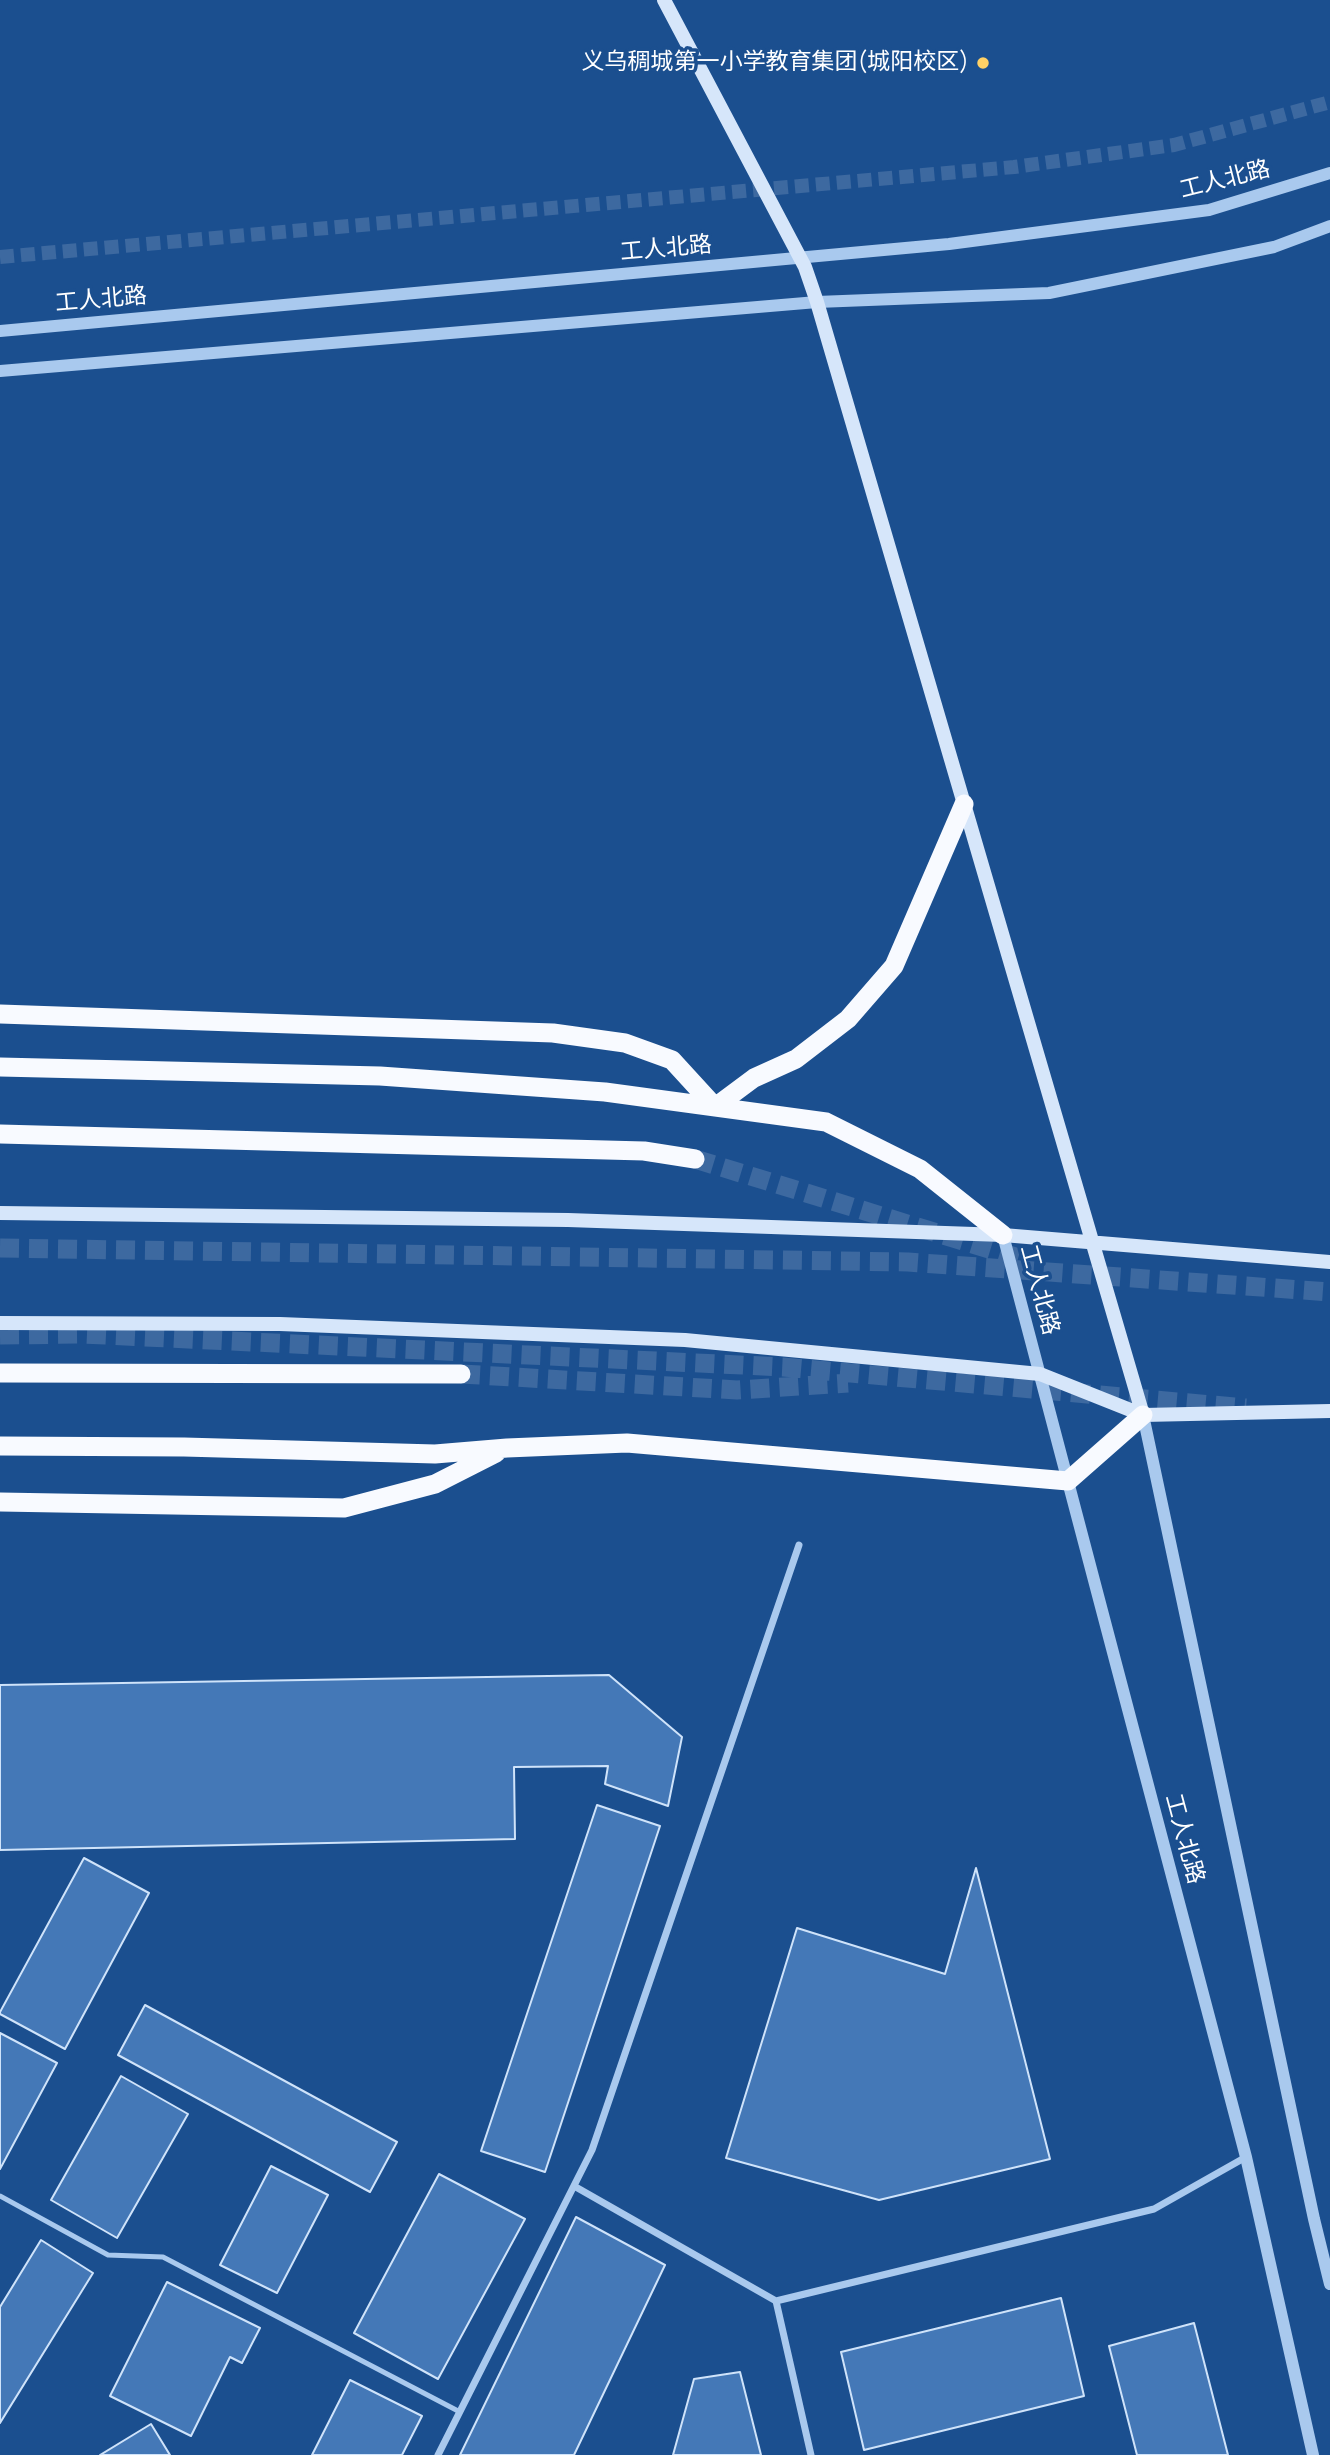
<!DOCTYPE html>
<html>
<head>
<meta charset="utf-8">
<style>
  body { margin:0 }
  canvas { display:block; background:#1b4f8f }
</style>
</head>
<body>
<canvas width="1330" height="2455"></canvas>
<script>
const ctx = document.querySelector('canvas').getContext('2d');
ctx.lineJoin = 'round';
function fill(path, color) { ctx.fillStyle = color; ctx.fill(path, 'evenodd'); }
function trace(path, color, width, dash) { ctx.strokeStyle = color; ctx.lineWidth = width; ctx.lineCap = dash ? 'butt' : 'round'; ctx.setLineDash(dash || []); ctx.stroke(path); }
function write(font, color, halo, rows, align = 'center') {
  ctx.font = font + ' Manrope,"Noto Sans SC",sans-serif'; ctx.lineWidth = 7; ctx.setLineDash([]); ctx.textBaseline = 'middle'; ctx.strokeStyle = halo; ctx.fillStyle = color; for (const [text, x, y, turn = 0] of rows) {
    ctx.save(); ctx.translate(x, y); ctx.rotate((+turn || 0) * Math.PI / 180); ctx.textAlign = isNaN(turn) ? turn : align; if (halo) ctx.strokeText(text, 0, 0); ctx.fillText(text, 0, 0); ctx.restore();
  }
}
const building = new Path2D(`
  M609,1675L682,1737L668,1806L605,1784L608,1766L514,1767L515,1839L0,1850V1685Z
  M597,1805L660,1826L545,2172L481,2151Z
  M84,1858L149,1893L65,2049L0,2014V2012Z
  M976,1868L1050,2159L879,2200L726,2158L797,1928L945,1974Z
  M145,2005L397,2142L370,2192L118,2055Z
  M0,2033L57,2063L0,2169Z
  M121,2076L188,2114L117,2238L51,2200Z
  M271,2166L328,2195L277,2293L220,2265Z
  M439,2174L525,2219L438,2379L354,2333Z
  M576,2217L665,2265L574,2455H460Z
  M41,2240L93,2273L0,2423V2307Z
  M167,2282L260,2328L242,2363L230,2357L191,2436L110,2396Z
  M1061,2298L1084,2396L864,2450L841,2352Z
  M1194,2323L1228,2455H1137L1109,2346Z
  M740,2372L761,2455H673L694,2379Z
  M350,2380L422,2416L402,2455H312Z
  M151,2424L170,2455H100Z`);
fill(building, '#4478b7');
trace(building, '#cfe3fa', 2);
trace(new Path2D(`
  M0,257L1014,167L1174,145L1330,102`), '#3d69a0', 14, [14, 7]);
trace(new Path2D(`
  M695,1159L1025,1260
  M0,1248L908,1262L1330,1292
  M0,1335L83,1334L783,1367L1246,1408
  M461,1374L737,1390L848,1383`), '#3d69a0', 19, [19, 10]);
trace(new Path2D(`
  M0,2196L108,2255L163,2257L460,2412`), '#a9c9ee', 5);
trace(new Path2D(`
  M574,2186L776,2301L811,2455
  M776,2301L1154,2209L1246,2157
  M438,2455L592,2150L799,1545`), '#a9c9ee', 7);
trace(new Path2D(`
  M0,331L949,244L1209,210L1330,173
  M0,371L817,302L1049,293L1274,247L1330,226
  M1003,1235L1246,2157L1313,2455
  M1143,1415L1314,2219L1330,2284`), '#a9c9ee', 12);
trace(new Path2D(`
  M664,0L805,267L817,302L1143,1415
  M0,1213L568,1220L1003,1235L1330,1262
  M0,1323L280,1324L685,1340L1040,1374L1143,1415L1330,1411`), '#d6e6fa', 14);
trace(new Path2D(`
  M0,1014L553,1033L625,1043L672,1060L715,1107L754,1078L796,1059L848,1019L894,966L964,804
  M0,1067L380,1076L605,1092L826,1122L920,1169L1003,1235
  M0,1134L644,1151L695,1159
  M0,1373L461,1374
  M0,1446L184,1447L435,1454L507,1448L627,1443L1068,1481L1143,1415
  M0,1502L344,1508L435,1484L496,1453`), '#f8faff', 19);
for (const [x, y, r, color] of [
  [983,63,7,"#ffd166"]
]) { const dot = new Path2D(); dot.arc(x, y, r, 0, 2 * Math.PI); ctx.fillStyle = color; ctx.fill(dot); trace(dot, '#1b4f8f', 2.5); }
write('23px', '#fff', '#1b4f8f', [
  ["义乌稠城第一小学教育集团(城阳校区)",969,63]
], 'right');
write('23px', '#fff', '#1b4f8f', [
  ["工人北路",1225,180,-14],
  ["工人北路",666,249,-5],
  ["工人北路",101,300,-5],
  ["工人北路",1039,1290,75],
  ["工人北路",1184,1839,75]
]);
</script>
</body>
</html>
